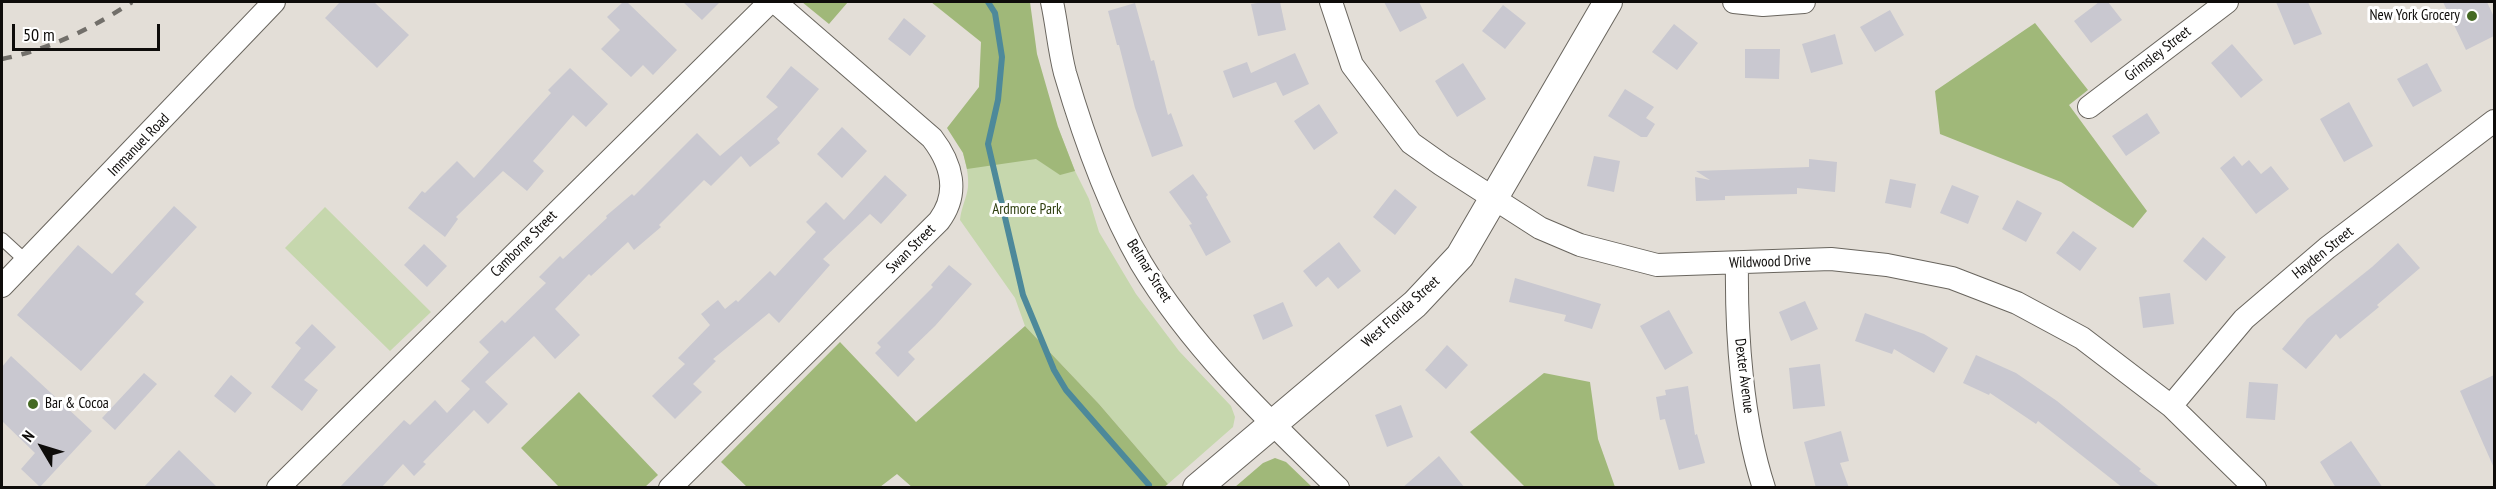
<!DOCTYPE html>
<html>
<head>
<meta charset="utf-8">
<style>
  body { margin:0 }
  #map { position:relative; width:2496px; height:489px; overflow:hidden; background:#e3ded7; font-family:"PT Sans Narrow",sans-serif }
  canvas { display:block }
  .frame { position:absolute; inset:0; border:3px solid #0e0c0a; pointer-events:none }
  .north { position:absolute; left:12px; top:417px; width:60px; height:60px; -webkit-text-stroke:4px #fff; paint-order:stroke; rotate:308deg; font-size:16px; font-weight:700; line-height:24px; text-align:center; color:#0e0c0a }
  .north::after { content:''; display:block; margin:auto; width:21px; height:27px; background:#0e0c0a; clip-path:polygon(50% 0,100% 100%,50% 72%,0 100%) }
  .scale { position:absolute; left:12px; top:24px; width:148px; height:27px; box-sizing:border-box; border:3px solid #0e0c0a; border-top:0; padding-left:8px; font-size:18px; line-height:21px; white-space:nowrap; color:#0e0c0a; -webkit-text-stroke:4px #fff; paint-order:stroke }
</style>
</head>
<body>
<div id="map">
<canvas width="2496" height="489"></canvas>
<div class="frame"></div>
<div class="north">N</div>
<div class="scale">50 m</div>
</div>
<script>
const ctx = document.querySelector('canvas').getContext('2d');
ctx.lineJoin = 'round';
function fill(path, color) { ctx.fillStyle = color; ctx.fill(path, 'evenodd'); }
function trace(path, color, width, dash) { ctx.strokeStyle = color; ctx.lineWidth = width; ctx.lineCap = dash ? 'butt' : 'round'; ctx.setLineDash(dash || []); ctx.stroke(path); }
function write(font, color, halo, rows, align = 'center') {
  ctx.font = font + ' "PT Sans Narrow",sans-serif'; ctx.lineWidth = 6; ctx.setLineDash([]); ctx.textBaseline = 'middle'; ctx.strokeStyle = halo; ctx.fillStyle = color; for (const [text, x, y, turn = 0] of rows) {
    ctx.save(); ctx.translate(x, y); ctx.rotate((+turn || 0) * Math.PI / 180); ctx.textAlign = isNaN(turn) ? turn : align; if (halo) ctx.strokeText(text, 0, 0); ctx.fillText(text, 0, 0); ctx.restore();
  }
}
fill(new Path2D(`
  M1058,127L1075,171L1089,199L1099,232L1136,294L1179,351L1231,406L1235,417L1233,427L1168,484L1099,404L1025,326L1015,298L960,220C961,208 967,197 968,187C969,175 966,164 963,153Z
  M325,207L431,312L390,351L285,248Z`), '#c6d7ad');
fill(new Path2D(`
  M802,2H848L829,24Z
  M931,2H1030L1037,54L1058,127L1075,171L1060,175L1036,159L967,169L963,153L947,128L979,87L981,42Z
  M2035,23L2088,90L2069,105L2147,211L2133,228L2061,182L1940,134L1935,91Z
  M1025,326L1099,404L1168,484L1163,488H913L897,474L880,487H747L721,462L840,342L916,422Z
  M1544,373L1590,382L1598,439L1615,487H1525L1470,432Z
  M579,392L658,475L645,487H559L521,448Z
  M1275,458L1286,462L1312,487H1235L1263,463Z`), '#a0b879');
trace(new Path2D(`
  M988,2L995,13L1002,57L998,100L988,144L1023,295L1054,370L1066,390L1149,485`), '#4d899a', 6);
fill(new Path2D(`
  M340,2H374L409,35L377,68L325,18Z
  M623,2H627L677,50L653,75L643,65L631,77L601,49L620,30L607,17Z
  M683,2H720L702,20Z
  M1263,2H1280L1286,30L1258,36L1251,4Z
  M1384,2H1419L1427,18L1400,32Z
  M2099,2H2108L2122,20L2091,43L2074,21Z
  M2276,2H2308L2322,34L2294,45Z
  M2443,2H2487L2494,17V36L2466,50Z
  M1135,3L1151,61L1154,60L1168,115L1171,113L1183,146L1152,157L1135,108L1119,45H1117L1108,11Z
  M1503,5L1526,23L1505,49L1482,31Z
  M1890,10L1904,35L1875,52L1860,27Z
  M904,18L926,36L910,56L888,39Z
  M1674,24L1698,43L1677,70L1652,52Z
  M1835,34L1843,64L1811,73L1802,44Z
  M2232,44L2263,80L2241,98L2211,63Z
  M1745,49H1780L1779,79L1745,78Z
  M1295,53L1309,84L1283,96L1276,82L1233,98L1223,71L1247,62L1251,73Z
  M1463,63L1486,99L1457,117L1435,81Z
  M2427,63L2442,91L2413,107L2397,79Z
  M791,66L819,89L777,139L780,143L750,167L741,156L711,186L704,180L659,225L661,227L634,250L628,242L591,276L589,274L555,309L580,335L555,359L534,336L485,382L508,404L488,424L474,410L423,462L426,464L414,476L403,464L381,488H339L404,420L410,425L435,400L447,413L470,389L461,381L489,352L479,342L502,320L505,323L546,283L539,277L560,256L563,259L607,218L606,216L632,194L634,196L697,133L720,156L778,107L766,97Z
  M570,68L608,104L586,127L573,115L533,161L544,171L527,191L503,171L456,217L458,219L445,237L408,208L422,191L425,193L457,161L474,178L551,93L548,90Z
  M1625,89L1654,107L1646,118L1655,124L1647,137H1641L1608,116Z
  M2349,102L2373,146L2344,162L2320,119Z
  M1319,104L1338,133L1314,150L1294,121Z
  M2147,113L2160,133L2126,156L2112,136Z
  M842,127L867,151L842,178L817,154Z
  M1594,156L1620,161L1614,192L1587,186Z
  M2234,156L2242,166L2249,160L2261,174L2271,166L2289,189L2256,214L2220,168Z
  M1809,159L1837,162L1835,192L1797,188V194L1725,196V200L1696,201L1695,177L1710,180L1696,171L1809,167Z
  M1193,174L1208,195L1206,197L1231,242L1206,256L1189,225L1192,224L1169,192Z
  M885,175L907,195L881,224L870,214L823,259L830,265L779,323L769,313L713,359L716,361L693,384L702,392L675,419L652,396L685,364L678,358L710,325L701,314L718,300L725,309L736,300L738,302L770,271L775,276L816,232L806,222L826,202L844,220Z
  M1890,179L1916,184L1911,208L1885,203Z
  M1952,185L1979,196L1968,224L1940,213Z
  M1395,189L1417,207L1395,235L1373,217Z
  M2017,200L2042,213L2026,242L2002,229Z
  M174,206L197,227L135,294L144,302L81,371L17,315L78,245L112,274Z
  M2073,231L2097,248L2080,271L2056,253Z
  M2203,237L2226,257L2206,281L2183,261Z
  M1339,242L1361,271L1338,289L1328,277L1316,287L1303,271Z
  M2398,243L2420,268L2377,305L2379,307L2340,339L2336,334L2306,369L2282,349L2307,319L2372,267Z
  M424,244L447,266L427,287L404,265Z
  M949,265L972,284L935,326L908,352L915,359L898,377L875,353L881,347L877,343L933,287L931,285Z
  M1515,278L1601,304L1592,329L1564,321L1566,315L1509,302Z
  M2170,293L2174,324L2143,328L2139,297Z
  M1805,301L1818,329L1791,341L1779,312Z
  M1283,302L1293,326L1263,340L1253,315Z
  M1669,310L1693,353L1665,370L1640,326Z
  M1865,313L1924,334L1948,348L1934,373L1894,349L1892,354L1855,341Z
  M312,324L336,347L304,380L318,390L302,411L271,387L301,348L295,343Z
  M1447,345L1468,365L1446,389L1425,370Z
  M1976,355L2016,373L2057,401L2141,469L2139,471L2161,488H2123L2038,421L2036,424L1990,393L1989,395L1963,383Z
  M11,356L92,431L40,487L21,469L35,453L2,421V367Z
  M1820,364L1825,406L1793,409L1789,368Z
  M144,373L157,384L115,430L102,418Z
  M231,375L252,393L235,413L214,396Z
  M2494,375V468L2460,391Z
  M2249,382L2278,384L2275,420L2246,418Z
  M1688,386L1695,435L1697,434L1705,463L1679,470L1665,419L1660,420L1656,397L1666,395L1665,390Z
  M1401,405L1413,437L1387,447L1375,415Z
  M1841,431L1849,461L1840,463L1849,488H1816L1804,442Z
  M2351,441L2383,488H2336L2320,462Z
  M179,450L218,488H143Z
  M1439,456L1465,488H1402Z`), '#c9c8d0');
const service = new Path2D(`
  M2,239L26,261`);
const minor = new Path2D(`
  M1052,2C1057,25 1059,50 1065,73C1084,138 1107,204 1141,263C1192,348 1267,419 1338,488
  M1331,2L1352,65L1411,143L1442,165L1540,228L1580,245L1657,265L1831,259L1887,265L1952,278L2017,303L2082,338L2171,406L2255,488
  M1734,2L1763,5L1804,2
  M2089,107L2227,2
  M1737,263C1736,333 1742,421 1764,488
  M2,286L274,2
  M2171,406L2244,319L2327,248L2494,121
  M278,488L770,2
  M670,488L939,221C960,193 952,164 932,138L775,2`);
const tertiary = new Path2D(`
  M1197,488L1415,304L1460,256L1608,2`);
trace(service, '#69655e', 14);
trace(minor, '#69655e', 24);
trace(tertiary, '#69655e', 30);
trace(service, '#fff', 12);
trace(minor, '#fff', 22);
trace(tertiary, '#fff', 28);
trace(new Path2D(`
  M2,59C48,50 93,28 132,2`), '#726f6a', 4.5, [10, 10]);
for (const [x, y, r, color] of [
  [2472,16,6,"#456a23"],
  [33,404,6,"#456a23"]
]) { const dot = new Path2D(); dot.arc(x, y, r, 0, 2 * Math.PI); ctx.fillStyle = color; ctx.fill(dot); trace(dot, '#fff', 2); }
write('15px', '#0e0c0a', '#fff', [
  ["New York Grocery",2460,16],
  ["Bar & Cocoa",45,404,"left"]
], 'right');
write('15px', '#0e0c0a', '#fff', [
  ["Grimsley Street",2158,54,-38],
  ["Immanuel Road",139,145,-46],
  ["Camborne Street",524,244,-45],
  ["Swan Street",911,249,-45],
  ["Hayden Street",2323,253,-39],
  ["Wildwood Drive",1770,262,-2],
  ["Belmar Street",1149,271,58],
  ["West Florida Street",1401,312,-42],
  ["Dexter Avenue",1744,376,83]
]);
write('15px', '#2f3f10', '#fff', [
  ["Ardmore Park",1027,210]
]);
</script>
</body>
</html>
